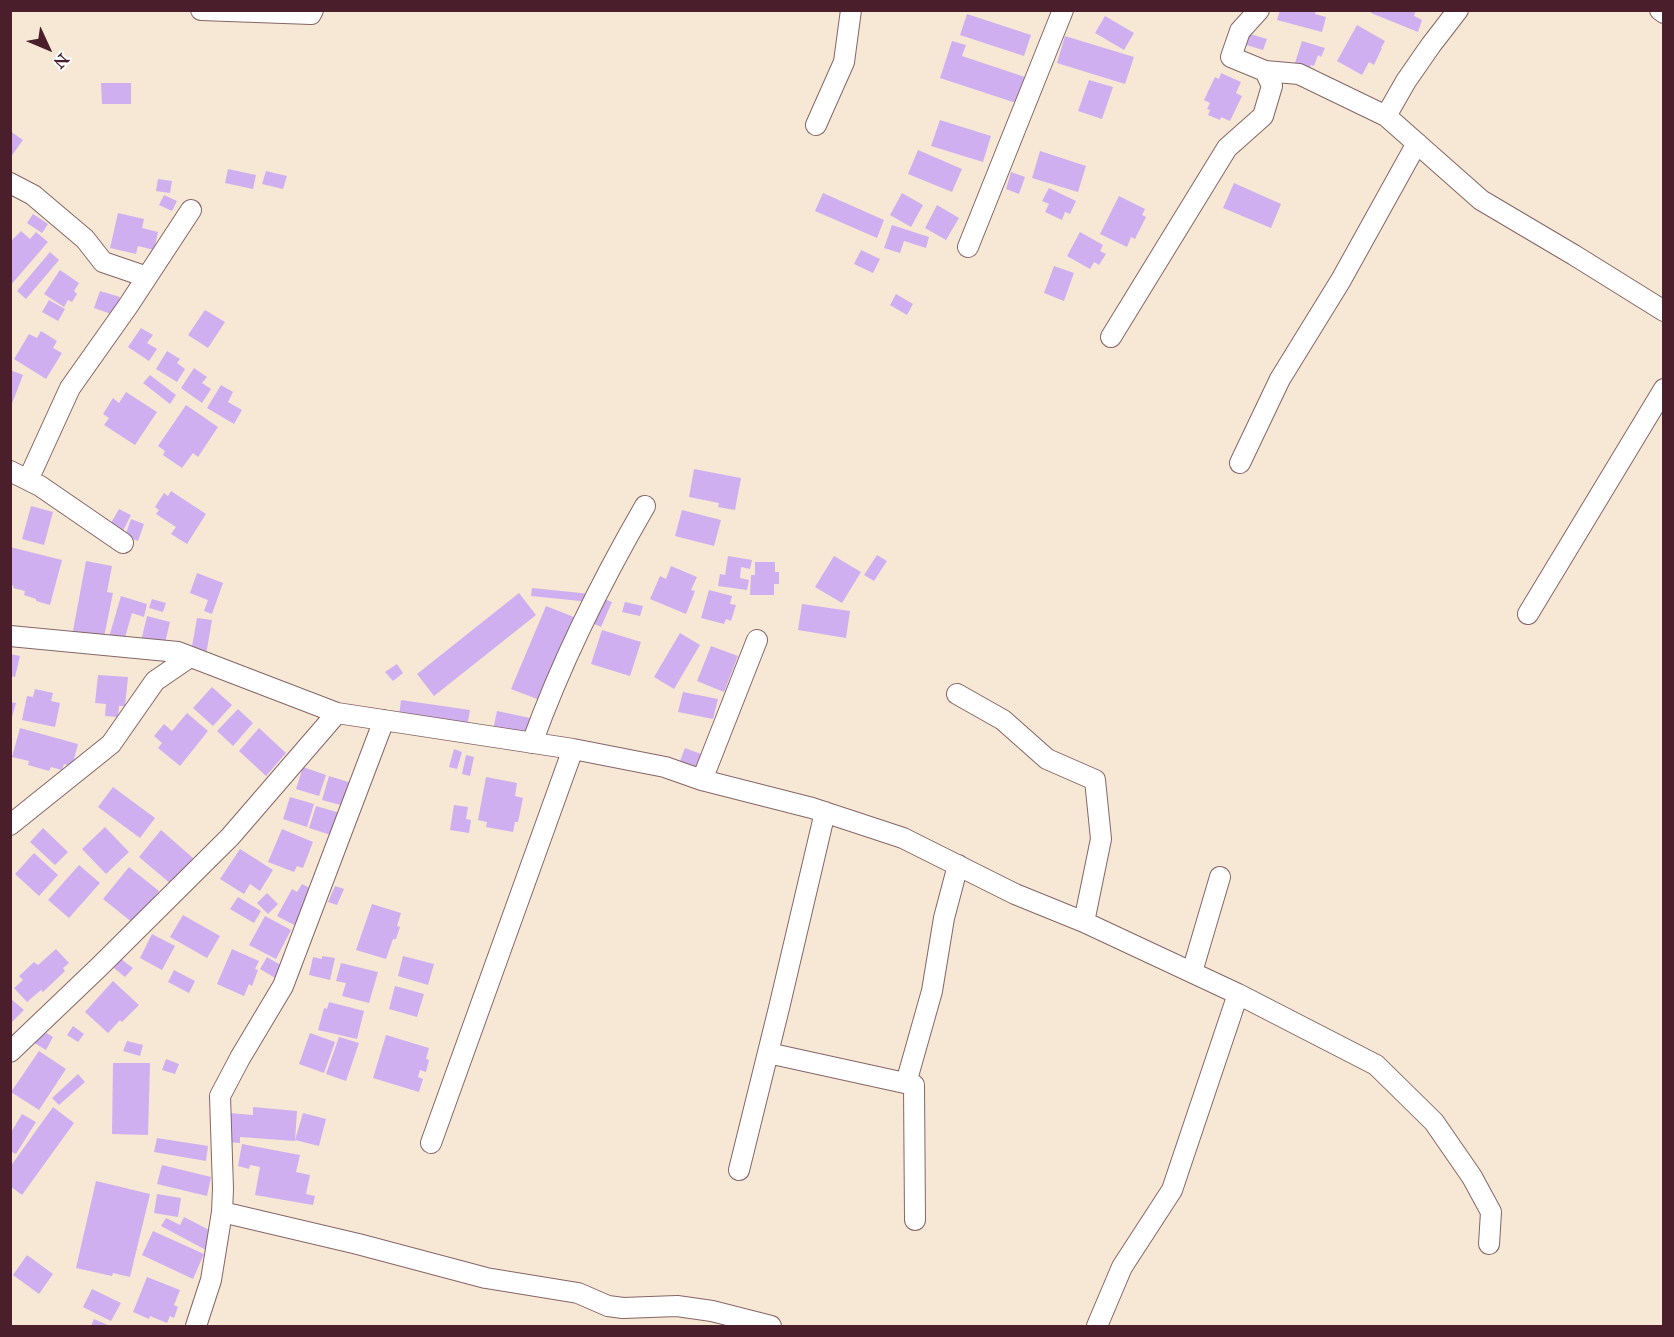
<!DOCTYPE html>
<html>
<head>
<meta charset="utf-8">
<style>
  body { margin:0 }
  #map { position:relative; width:1674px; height:1337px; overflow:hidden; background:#f6e8d5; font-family:"IM FELL Great Primer",serif }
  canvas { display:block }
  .frame { position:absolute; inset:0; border:12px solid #4a1f2b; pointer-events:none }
  .north { position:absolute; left:18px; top:18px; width:60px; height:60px; -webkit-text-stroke:4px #fff; paint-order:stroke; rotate:134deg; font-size:16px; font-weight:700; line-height:24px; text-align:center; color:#4a1f2b }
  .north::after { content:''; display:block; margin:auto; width:21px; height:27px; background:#4a1f2b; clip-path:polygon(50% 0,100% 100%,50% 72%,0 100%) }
</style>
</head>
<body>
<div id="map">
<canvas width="1674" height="1337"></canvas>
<div class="frame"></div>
<div class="north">N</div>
</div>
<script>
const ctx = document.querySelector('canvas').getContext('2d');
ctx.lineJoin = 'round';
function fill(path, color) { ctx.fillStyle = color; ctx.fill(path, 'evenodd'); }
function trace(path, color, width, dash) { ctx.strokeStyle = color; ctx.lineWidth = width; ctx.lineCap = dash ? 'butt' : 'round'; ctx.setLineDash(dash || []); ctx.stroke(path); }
fill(new Path2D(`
  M1280,10H1316L1315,14L1326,17L1322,32L1277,20Z
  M1372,10H1416L1414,16L1422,20L1418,32L1371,13Z
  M967,14L1031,35L1024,56L960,35Z
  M1105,16L1134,33L1124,50L1095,33Z
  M1357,25L1385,41L1381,48H1382L1374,65L1369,62L1362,75L1337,61Z
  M1247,33L1267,39L1263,50L1243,44Z
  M1065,36L1134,57L1125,84L1057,63Z
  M952,41L966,45L962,56L1025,77L1016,103L940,78Z
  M1302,41L1325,48L1321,57L1318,55L1314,66L1311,65L1309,71L1294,66Z
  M1221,73L1241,82L1236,93L1242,96L1230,121L1221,117L1220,120L1208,115L1210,110L1207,109L1210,103L1204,100L1215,77L1219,79Z
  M1089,80L1113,87L1102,119L1078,111Z
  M101,83H131V104H102Z
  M940,120L991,136L983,162L931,146Z
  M10,131L23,140L10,158Z
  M918,150L962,169L952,192L908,174Z
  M1040,151L1086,166L1078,192L1032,178Z
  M228,169L256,175L253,189L225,183Z
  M266,171L287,176L283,189L262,184Z
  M1011,172L1025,177L1019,194L1006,189Z
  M158,179L172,181L170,193L156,191Z
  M1234,183L1281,204L1271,228L1223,208Z
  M1049,188L1076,201L1070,214L1065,212L1062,220L1045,212L1049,204L1042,201Z
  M823,193L884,220L877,238L815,211Z
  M902,193L923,205L911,227L890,215Z
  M164,195L177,201L172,211L159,205Z
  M1119,196L1145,209L1142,215L1146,217L1135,239L1131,237L1127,247L1100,234Z
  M937,205L959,218L946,240L925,228Z
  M118,213L144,219L142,228L158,232L154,250L138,246L136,254L110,248Z
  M33,214L48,224L42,233L27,223Z
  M892,225L929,237L926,248L904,241L900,253L884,248Z
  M21,231L30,239L36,232L48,242L10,286V242Z
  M1080,232L1103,245L1100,251L1106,254L1099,265L1094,262L1090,269L1067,256Z
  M861,250L880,259L873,273L854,264Z
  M50,252L59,260L26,299L17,291Z
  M1054,266L1074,273L1064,301L1044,293Z
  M60,270L79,283L74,291L77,294L72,302L68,300L64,307L44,294Z
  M100,291L120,297L114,315L94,308Z
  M896,294L913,304L907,315L890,305Z
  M49,300L65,309L58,321L42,312Z
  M205,310L225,322L208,348L188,335Z
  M141,328L153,335L147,343L157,349L149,361L128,347Z
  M41,331L57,341L53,348L62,353L46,379L14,359L29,334L37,338Z
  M167,351L180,359L177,363L185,369L177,382L156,369Z
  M194,368L207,377L202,383L211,389L202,403L181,388Z
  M10,370L23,375L11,406H10Z
  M150,375L176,395L170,404L143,383Z
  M221,385L233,392L228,402L242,410L234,424L207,408Z
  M126,392L157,412L135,445L104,425L109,418L103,414L113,398L119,403Z
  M186,405L218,427L198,457L193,453L182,468L163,455L165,451L158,446Z
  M694,469L741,478L735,510L718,507L719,503L689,497Z
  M171,491L206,514L187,544L171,534L176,527L156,514L159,510L155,507L164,493L168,496Z
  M31,506L53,512L44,545L22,539Z
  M119,509L131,515L121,535L108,528Z
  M682,510L721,520L714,546L675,536Z
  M131,519L144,524L138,541L125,536Z
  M10,547L62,560L50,605L36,601V599L24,595L25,591L13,588L14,586L10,585Z
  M877,555L887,561L874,581L864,575Z
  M728,556L752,560L750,569L741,567L740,578L749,580L747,590L718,586L720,574L725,575Z
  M834,556L861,572L842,603L815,587Z
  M86,561L112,566L107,592L113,593L103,642L72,636Z
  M755,562H775V572H779V584H774V595H750L751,575H755Z
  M671,566L697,577L691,590L695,591L686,614L650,599L660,576L666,579Z
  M197,573L223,583L212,614L204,611L208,600L190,593Z
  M532,588L591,594L590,602L531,596Z
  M709,590L732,596L730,604L736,605L731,621L726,619L724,624L701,618Z
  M519,593L536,615L434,696L417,674Z
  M121,596L147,604L144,617L132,613L124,641L109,637Z
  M599,597L612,602L601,627L588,621Z
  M152,599L166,603L163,612L149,608Z
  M625,602L643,606L640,616L622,612Z
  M802,604L850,611L846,638L798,630Z
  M546,606L579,619L545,702L511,689Z
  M147,616L170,622L164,647L141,641Z
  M197,618L212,620L206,655L191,652Z
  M602,630L641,642L630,676L591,664Z
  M680,633L700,645L674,689L654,677Z
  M711,646L738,656L724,692L697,681Z
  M10,654L20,656L15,677L10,676Z
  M397,664L403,673L393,681L385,672Z
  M98,675L128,677L125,706H119L118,717L105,716L106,704L95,703Z
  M212,687L232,705L213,726L193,708Z
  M35,689L53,693L51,701L60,703L55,727L22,720L27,696L33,697Z
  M683,692L718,699L713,719L678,712Z
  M401,700L470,710L467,727L399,716Z
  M10,702L16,703L11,721H10Z
  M238,709L253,723L233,746L217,731Z
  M497,711L535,719L531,738L493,730Z
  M187,713L208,731L180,766L158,748L162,743L154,736L164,724L172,731Z
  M20,728L78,744L72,767L64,764L62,770L51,767L49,771L28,765L29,761L12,757Z
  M259,728L286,753L266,776L239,751Z
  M685,748L701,754L696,767L680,761Z
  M454,749L462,752L457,769L449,767Z
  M466,755L474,757L470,776L462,774Z
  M303,767L326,775L319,796L296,789Z
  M329,776L355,784L348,807L322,800Z
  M486,777L517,783L515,796L523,798L518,822H515L513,832L486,827L487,822L478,820Z
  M113,787L155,818L140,838L98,807Z
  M290,797L314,804L307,827L283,819Z
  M454,805L468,807L466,819L471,820L469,833L450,830Z
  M316,806L340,813L334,836L309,828Z
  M105,827L129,852L106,874L82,849Z
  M43,828L68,852L55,865L30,842Z
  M282,829L313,842L303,868L297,866L294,872L268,862Z
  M161,830L193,858L171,884L139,857Z
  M240,849L273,870L260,891L250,884L244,894L220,879Z
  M34,853L58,875L39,896L15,874Z
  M79,865L100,883L69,918L48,900Z
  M129,867L159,891L133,923L103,899Z
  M302,884L314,890L296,926L277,916L292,889L297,892Z
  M335,886L344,889L337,905L328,902Z
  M267,893L278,904L268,914L257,903Z
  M238,897L261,911L254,923L230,909Z
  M372,904L401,913L397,926L400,927L396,939H393L386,959L356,950Z
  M183,915L220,936L207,958L170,937Z
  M265,916L291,930L276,959L249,945Z
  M152,934L175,946L162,970L140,958Z
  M56,949L69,963L63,968L65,971L43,992L41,990L27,1002L14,988L23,980L19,976L34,962L38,965Z
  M232,949L259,961L255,969L258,970L252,986L249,984L244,996L217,984Z
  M322,956L335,958L330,980L309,975L313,957L322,959Z
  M403,956L434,964L428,985L398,976Z
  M267,957L284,967L277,979L260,969Z
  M121,959L133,968L125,977L114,968Z
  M341,963L378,972L369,1003L342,996L346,983L336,981Z
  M174,970L195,981L189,993L168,982Z
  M113,981L139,1005L122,1022L120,1020L108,1033L85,1012Z
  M395,986L424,994L417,1017L389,1009Z
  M10,998L24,1010L10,1024Z
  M329,1002L364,1011L357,1039L318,1030L324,1008L327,1009Z
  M73,1026L84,1034L78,1042L67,1035Z
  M40,1029L53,1037L46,1050L33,1042Z
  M310,1033L335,1042L324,1073L299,1064Z
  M386,1035L429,1048L426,1059L429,1060L426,1072L420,1070L418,1077L423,1079L419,1092L373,1078Z
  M339,1037L359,1043L346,1081L326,1074Z
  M127,1041L143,1045L140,1056L123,1051Z
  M39,1051L66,1069L39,1110L11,1092Z
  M166,1059L179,1064L175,1074L162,1070Z
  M113,1063H150L148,1135L112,1134Z
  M78,1074L85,1082L59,1105L52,1098Z
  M53,1107L74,1123L22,1195L10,1186V1167Z
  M253,1107L297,1111L295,1141L240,1137V1143L226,1142L229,1113L253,1115Z
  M303,1113L326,1119L319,1146L295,1140Z
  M22,1114L36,1122L16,1154L10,1151V1134Z
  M157,1138L208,1146L206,1161L154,1152Z
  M242,1144L300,1155L296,1172L310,1175L306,1194L315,1196L313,1205L255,1195L260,1167L250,1165L249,1169L238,1166Z
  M162,1165L211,1177L207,1196L157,1184Z
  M96,1181L150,1194L130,1277L113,1273L112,1276L76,1268Z
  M157,1194L181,1198L178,1217L154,1213Z
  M184,1217L215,1233L206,1250L161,1226L166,1218L180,1225Z
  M153,1231L204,1254L193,1279L142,1255Z
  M27,1255L53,1274L39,1294L13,1275Z
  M147,1277L180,1290L174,1305L178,1307L174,1318L170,1316L167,1323L150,1316L149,1319L133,1312Z
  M92,1289L121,1303L111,1321L83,1307Z
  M94,1319L110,1326H91Z`), '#d0aff0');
const minor = new Path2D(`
  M201,10L311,14L313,10
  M1660,10L1664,13
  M1265,71L1299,74L1386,116L1481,200L1574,255L1664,311
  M1386,116L1406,81L1431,45L1458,10
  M816,125L844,62L851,10
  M10,183L33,195L85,239L103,262L147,277
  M968,247L1063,10
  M1111,337L1227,148L1263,116L1272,86L1265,71L1231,57L1240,31L1259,10
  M1240,463L1280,379L1341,280L1417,143
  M10,471L40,486L123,543
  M28,480L70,388L128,306L191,210
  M1528,614L1664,389
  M10,636L178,652L337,713L573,749L665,767L702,780L812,808L903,838L1015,894L1084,922L1238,994L1376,1065L1434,1122L1472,1177L1491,1212L1489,1244
  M957,694L1003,720L1047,759L1095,780L1101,839L1084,922
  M532,743C562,660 601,582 645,506
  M702,780L757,640
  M10,825L111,744L155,681L190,657
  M1192,972L1220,877
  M10,1052L99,967L230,837L337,713
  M768,1053L914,1085L915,1220
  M906,1083L932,991L944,918L958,865
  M431,1143L573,749
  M739,1170L779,1008L825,812
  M222,1212L358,1244L486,1278L578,1293L608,1306L623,1308L677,1306L712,1311L771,1326
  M196,1326L211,1280L222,1212L223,1189L220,1096L240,1058L283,986L384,720
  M1097,1326L1122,1267L1172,1190L1238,994`);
trace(minor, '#866566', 22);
trace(minor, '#fff', 20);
</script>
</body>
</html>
